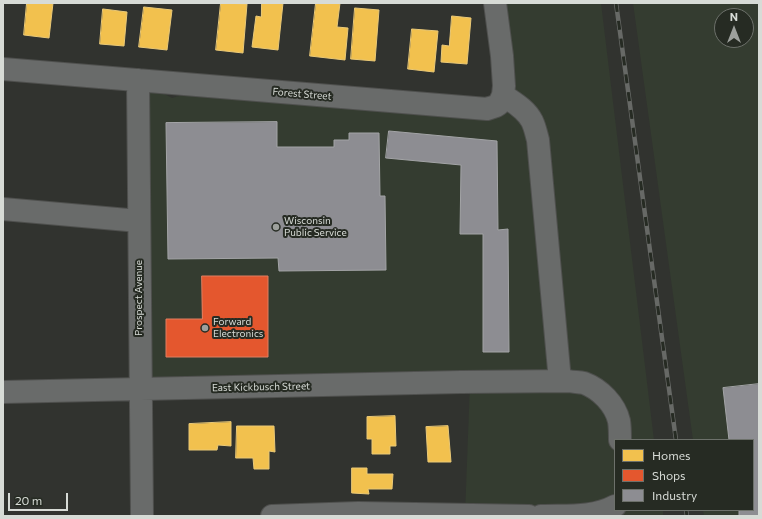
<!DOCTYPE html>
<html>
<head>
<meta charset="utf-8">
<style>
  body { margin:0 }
  #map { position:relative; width:762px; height:519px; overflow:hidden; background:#31332f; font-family:Commissioner,sans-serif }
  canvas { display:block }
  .frame { position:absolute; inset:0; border:4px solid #d7dbd6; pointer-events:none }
  .legend { position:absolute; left:614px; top:439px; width:140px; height:72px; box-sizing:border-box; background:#262b23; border:1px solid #6d716b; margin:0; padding:5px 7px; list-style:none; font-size:12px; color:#d7dbd6 }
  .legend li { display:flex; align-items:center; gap:8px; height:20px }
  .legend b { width:20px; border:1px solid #6d716b }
  .north { position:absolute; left:714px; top:8px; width:40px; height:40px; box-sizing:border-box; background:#262b23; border:1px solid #6d716b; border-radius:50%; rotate:0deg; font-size:11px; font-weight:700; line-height:16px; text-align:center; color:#d7dbd6 }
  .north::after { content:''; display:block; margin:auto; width:14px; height:18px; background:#9da09c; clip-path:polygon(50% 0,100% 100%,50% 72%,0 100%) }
  .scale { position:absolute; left:8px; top:493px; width:60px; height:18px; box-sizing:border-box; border:2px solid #d7dbd6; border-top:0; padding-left:5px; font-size:12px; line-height:14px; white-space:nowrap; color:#d7dbd6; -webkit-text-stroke:3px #262b23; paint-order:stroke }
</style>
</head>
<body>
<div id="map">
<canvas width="762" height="519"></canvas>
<div class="frame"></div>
<ul class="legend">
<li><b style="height:11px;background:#f2c14e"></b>Homes</li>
<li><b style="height:11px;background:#e4572e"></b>Shops</li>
<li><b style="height:11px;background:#8d8d92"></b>Industry</li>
</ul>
<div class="north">N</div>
<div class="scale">20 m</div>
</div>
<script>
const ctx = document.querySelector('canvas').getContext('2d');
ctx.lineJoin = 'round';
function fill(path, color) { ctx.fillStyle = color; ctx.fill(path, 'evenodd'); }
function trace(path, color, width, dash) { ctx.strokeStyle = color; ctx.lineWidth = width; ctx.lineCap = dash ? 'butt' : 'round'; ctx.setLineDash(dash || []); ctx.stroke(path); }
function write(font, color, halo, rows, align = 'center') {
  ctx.font = font + ' Commissioner,sans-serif'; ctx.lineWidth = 4; ctx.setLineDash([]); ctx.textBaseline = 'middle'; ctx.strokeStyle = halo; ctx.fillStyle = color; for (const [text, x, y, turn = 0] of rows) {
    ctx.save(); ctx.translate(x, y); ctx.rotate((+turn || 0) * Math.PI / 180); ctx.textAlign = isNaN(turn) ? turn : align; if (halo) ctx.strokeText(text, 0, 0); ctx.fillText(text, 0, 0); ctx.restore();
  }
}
fill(new Path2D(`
  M495,3H601L654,440H615V510H663V516L465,515L470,383L140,389L138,80L172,98L211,86L496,106Z
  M633,3H759V516H704L703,510H753V440H693ZM722,16H746V40H722Z`), '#343c30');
const homes = new Path2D(`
  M27,3H53L49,38L24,35Z
  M221,3L247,4L243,53L216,50Z
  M262,3H283L278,50L252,47L256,16L261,17Z
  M316,3H340L337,27L348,28L345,60L310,56Z
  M144,7L172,10L167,50L139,47Z
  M355,8L379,10L375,61L351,59Z
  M103,9L127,12L124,46L100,44Z
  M452,16L471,18L467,64L441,62L442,45L449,46Z
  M412,29L438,31L434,72L408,69Z
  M395,416L396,446H390V454H372V439H367V417Z
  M231,422V446L218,445L217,450H189V424Z
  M237,426H274L275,452L269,451V469H254L253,458H236Z
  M448,426L451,462H428L426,427Z
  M352,468H367V474H393L392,489H368L369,494L352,493Z`);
fill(homes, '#f2c14e');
trace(homes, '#eac977', 1);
const shops = new Path2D(`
  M202,276H268V357H166V319H202Z`);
fill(shops, '#e4572e');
trace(shops, '#e07f60', 1);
const industry = new Path2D(`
  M277,122V147H334V140H349V133H379L380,196H385L386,270L279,271L278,258L168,259L166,123Z
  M389,131L497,141L498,230L508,229L509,352H483V234H460L461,165L386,158Z
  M759,384V516H739V510H753V440H729L723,388Z`);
fill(industry, '#8d8d92');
trace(industry, '#a3a4a6', 1);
const minor = new Path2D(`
  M3,69L487,109L496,106L499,104L503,95L504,86L502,56L495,3
  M138,80L142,516
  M503,95C513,102 526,109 532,121C535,127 536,133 538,140L560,381
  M3,209L139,221
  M3,392L461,382L568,381C573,382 579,382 584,383C600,389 615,404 619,421C620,427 620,434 620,440
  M272,516L358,513L529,516
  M541,516C566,515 593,518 615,506`);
trace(minor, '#4f504e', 24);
trace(minor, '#696b6a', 22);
const rail = new Path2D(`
  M616,3L676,440
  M686,510L687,516`);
trace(rail, '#676966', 4.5);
trace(rail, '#262b23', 3, [9]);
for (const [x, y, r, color] of [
  [276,227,4,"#9da09c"],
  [205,328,4,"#9da09c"]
]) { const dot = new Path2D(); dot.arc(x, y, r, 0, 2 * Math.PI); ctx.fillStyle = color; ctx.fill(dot); trace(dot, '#262b23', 1.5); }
write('10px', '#d7dbd6', '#262b23', [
  ["Forest Street",302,94,5],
  ["Prospect Avenue",139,298,-90],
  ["East Kickbusch Street",261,387,-1]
]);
write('10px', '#d7dbd6', '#262b23', [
  ["Wisconsin",284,221],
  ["Public Service",284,233],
  ["Forward",213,322],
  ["Electronics",213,334]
], 'left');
</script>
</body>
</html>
